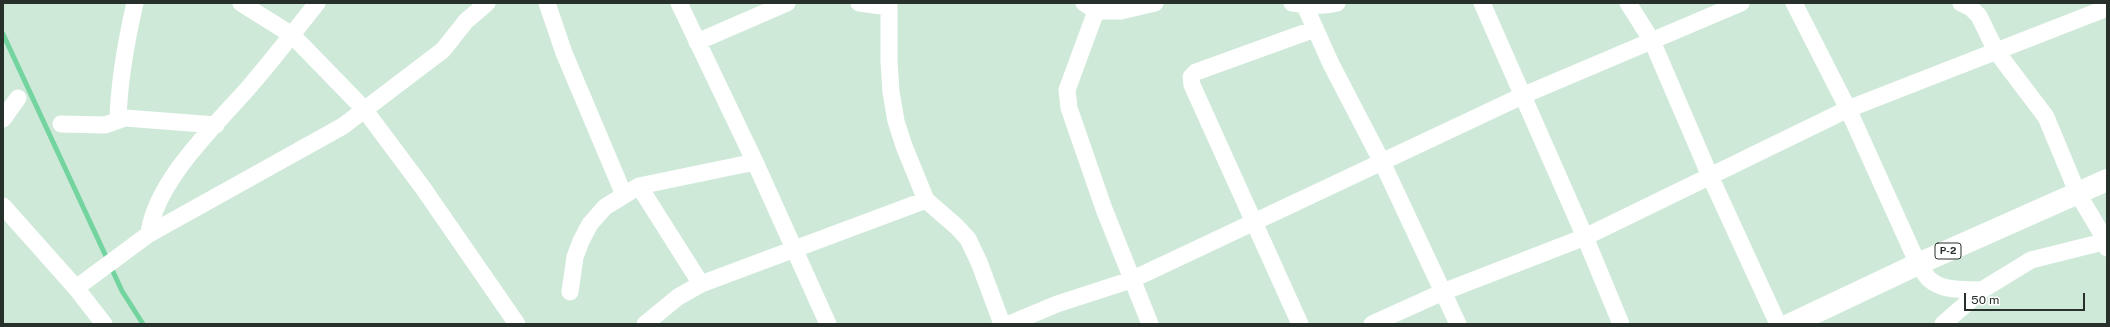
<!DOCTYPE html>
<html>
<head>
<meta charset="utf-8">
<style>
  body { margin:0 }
  #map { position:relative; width:2110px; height:327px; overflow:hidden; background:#cfe9d9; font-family:"Public Sans",sans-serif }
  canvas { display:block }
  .frame { position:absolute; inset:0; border:4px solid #27302a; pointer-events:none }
  .scale { position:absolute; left:1964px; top:293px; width:121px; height:18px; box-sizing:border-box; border:2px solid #27302a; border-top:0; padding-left:5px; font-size:12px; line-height:14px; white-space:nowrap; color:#27302a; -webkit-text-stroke:3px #fff; paint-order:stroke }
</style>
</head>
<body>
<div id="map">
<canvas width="2110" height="327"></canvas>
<div class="frame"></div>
<div class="scale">50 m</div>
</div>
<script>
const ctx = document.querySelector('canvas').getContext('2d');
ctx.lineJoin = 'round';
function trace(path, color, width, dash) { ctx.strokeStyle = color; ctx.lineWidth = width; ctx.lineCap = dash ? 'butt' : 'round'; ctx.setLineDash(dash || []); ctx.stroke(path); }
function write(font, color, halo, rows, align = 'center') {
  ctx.font = font + ' "Public Sans",sans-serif'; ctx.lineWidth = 3.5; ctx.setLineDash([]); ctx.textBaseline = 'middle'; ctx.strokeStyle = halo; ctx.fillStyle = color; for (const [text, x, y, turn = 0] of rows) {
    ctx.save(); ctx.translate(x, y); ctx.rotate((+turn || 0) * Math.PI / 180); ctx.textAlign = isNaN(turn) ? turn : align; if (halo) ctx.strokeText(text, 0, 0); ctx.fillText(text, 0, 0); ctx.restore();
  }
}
trace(new Path2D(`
  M3,34L122,291L143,324`), '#73d49f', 5);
trace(new Path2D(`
  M241,3L292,35L364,109L423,188L517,324
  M547,3L564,53L624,195
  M679,3L755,162L828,324
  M859,3L889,7
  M889,3V62L891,92L896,121L904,146L926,200L957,227L968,239L979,262L1002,324
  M1084,3L1096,11H1121L1155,3
  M1099,3L1067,90L1069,108L1104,209L1150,324
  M1292,3C1307,6 1322,7 1337,3
  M1482,3L1585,237L1621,324
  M1628,3L1652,41L1710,176L1778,324
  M1794,3L1848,109L1918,264C1922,269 1925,275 1929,279C1943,292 1965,289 1982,290
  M1961,3L1971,8L1979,16L1996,51L2046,117L2078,194L2106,241L2107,248
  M1305,6L1331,64L1382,162L1458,324
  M697,42L787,3
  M3,119L18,98
  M118,120C119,80 126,42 135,3
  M61,124L105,125L125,118L216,125
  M639,186L701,284
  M3,206L76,288L104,324
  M149,234C155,181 216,125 250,86C273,59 295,31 317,3
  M76,288L149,234L343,126L443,50L466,21L487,3
  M570,292L575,257L581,241L590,224L605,207L639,186L755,162
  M645,324L678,297L701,284L926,200
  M1009,324L1057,304L1131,280L1524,95L1741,3
  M1300,324L1192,85L1191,77L1196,72L1315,29
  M1372,324L1443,292L1585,237L1848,109L2107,8
  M1943,324L1982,290L2031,260L2107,241`), '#fff', 17);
trace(new Path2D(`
  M1791,324L1918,264L2107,180`), '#fff', 22);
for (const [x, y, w] of [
  [1948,251,26]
]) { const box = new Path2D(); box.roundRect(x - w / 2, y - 8, w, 16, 3); ctx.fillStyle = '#fff'; ctx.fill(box); trace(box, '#27302a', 1); }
write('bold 10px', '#27302a', null, [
  ["P-2",1948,251]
]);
</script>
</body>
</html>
